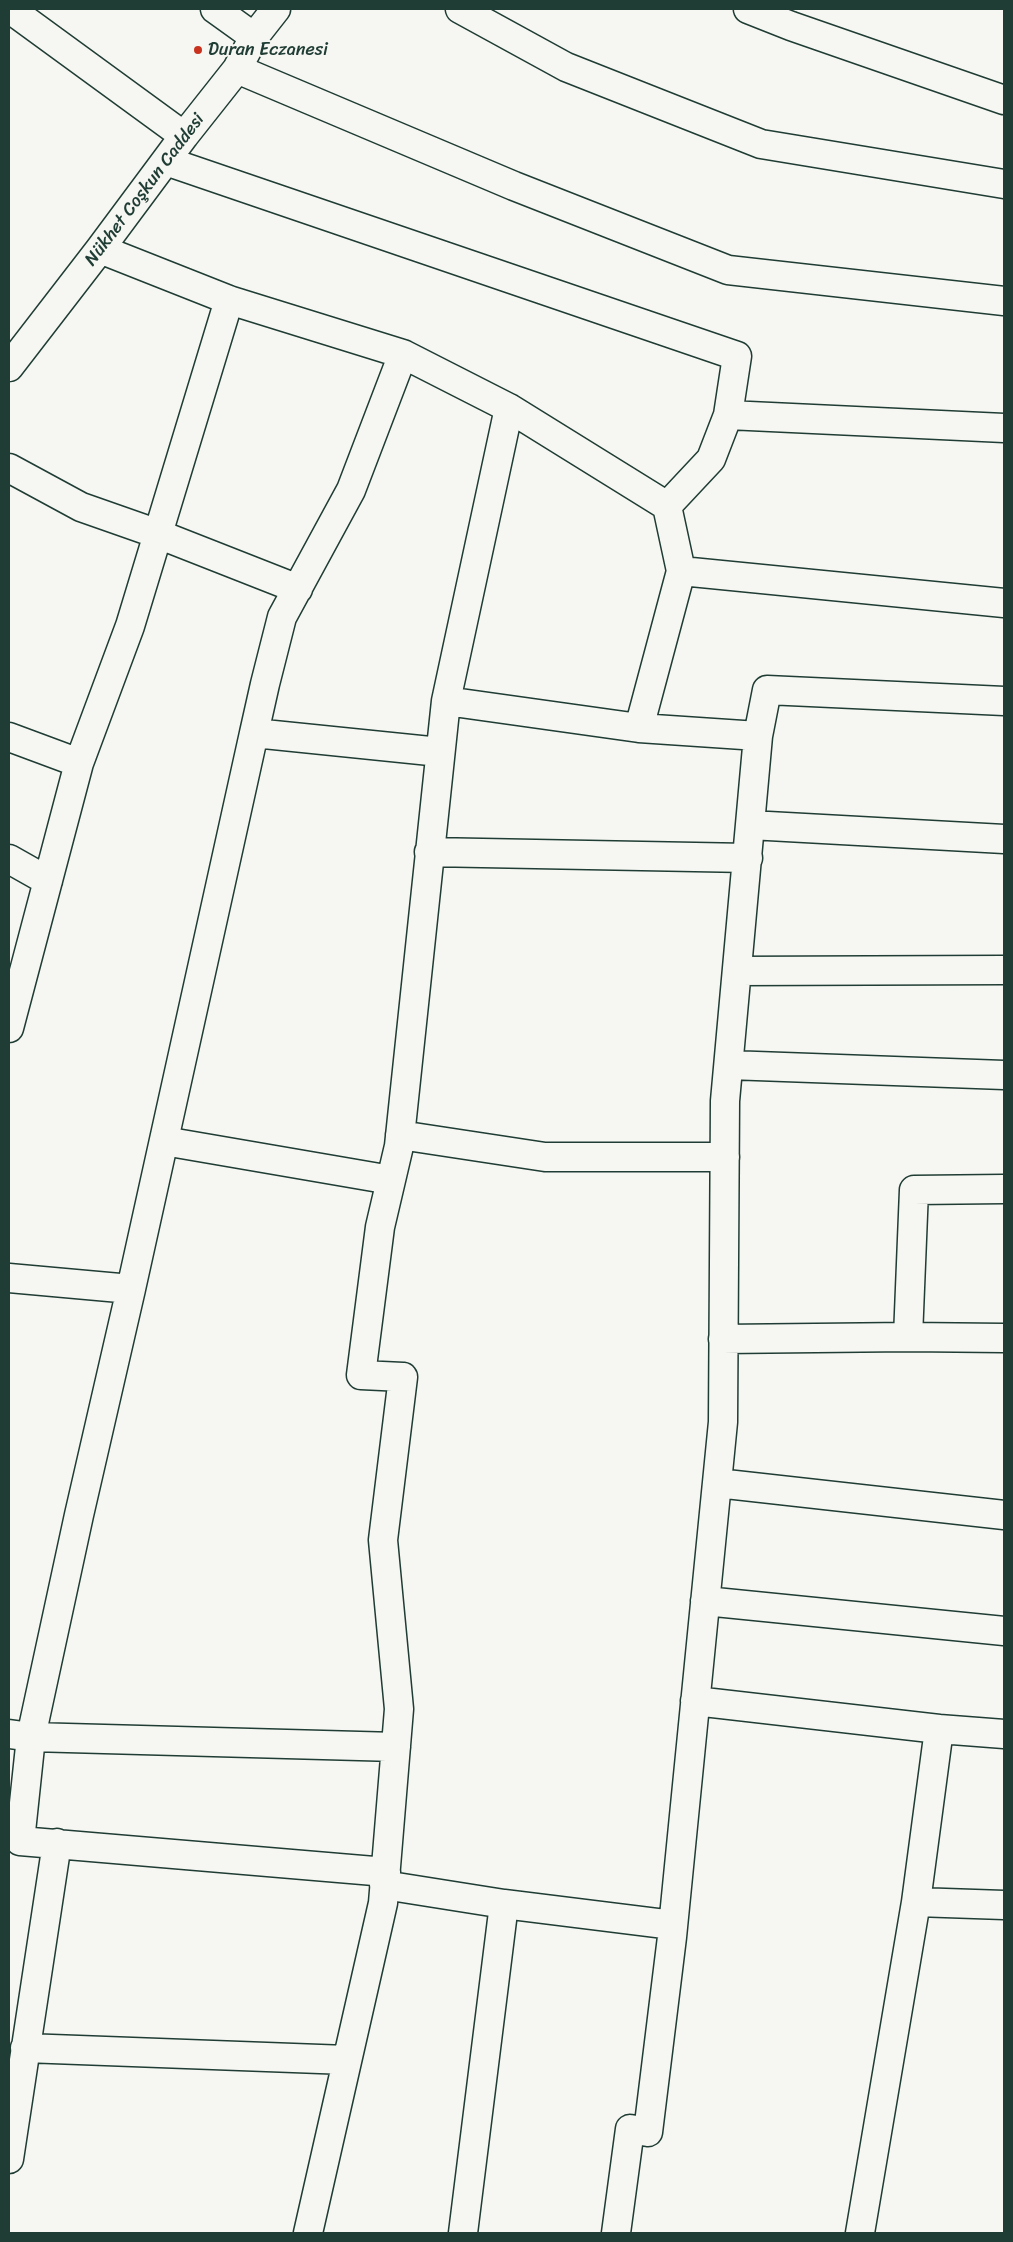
<!DOCTYPE html>
<html>
<head>
<meta charset="utf-8">
<style>
  body { margin:0 }
  #map { position:relative; width:1013px; height:2242px; overflow:hidden; background:#f6f6f2; font-family:Sriracha,sans-serif }
  canvas { display:block }
  .frame { position:absolute; inset:0; border:10px solid #1f3d34; pointer-events:none }
</style>
</head>
<body>
<div id="map">
<canvas width="1013" height="2242"></canvas>
<div class="frame"></div>
</div>
<script>
const ctx = document.querySelector('canvas').getContext('2d');
ctx.lineJoin = 'round';
function trace(path, color, width, dash) { ctx.strokeStyle = color; ctx.lineWidth = width; ctx.lineCap = dash ? 'butt' : 'round'; ctx.setLineDash(dash || []); ctx.stroke(path); }
function write(font, color, halo, rows, align = 'center') {
  ctx.font = font + ' Sriracha,sans-serif'; ctx.lineWidth = 4; ctx.setLineDash([]); ctx.textBaseline = 'middle'; ctx.strokeStyle = halo; ctx.fillStyle = color; for (const [text, x, y, turn = 0] of rows) {
    ctx.save(); ctx.translate(x, y); ctx.rotate((+turn || 0) * Math.PI / 180); ctx.textAlign = isNaN(turn) ? turn : align; if (halo) ctx.strokeText(text, 0, 0); ctx.fillText(text, 0, 0); ctx.restore();
  }
}
const minor = new Path2D(`
  M10,9L184,136
  M215,9L254,37
  M460,9L566,67L761,144L1004,184
  M748,9L791,26L1004,100
  M237,69L514,186L728,270L1004,301
  M166,161L737,356L728,415L1004,428
  M100,249L229,300L403,354L509,408L667,506L681,571L639,728L446,701
  M9,367L100,249L184,136L237,69L254,37L276,9
  M9,468L81,507L158,534L298,589
  M667,506L711,459L728,415
  M681,571L1004,603
  M254,733L265,684L282,617L351,490L403,354
  M758,736L767,690L1004,701
  M9,737L79,763
  M750,825L1004,839
  M429,852L748,858
  M9,859L48,881
  M737,971L1004,970
  M9,1028L79,763L130,626L229,300
  M729,1065L1004,1075
  M400,1135L545,1157H725
  M164,1141L391,1180
  M1004,1189L914,1190L908,1337L1004,1338
  M9,1278L131,1289L79,1515L31,1737L20,1841L386,1872
  M131,1289L254,733L440,752
  M723,1339L908,1337
  M717,1483L1004,1515
  M705,1601L1004,1631
  M695,1701L939,1729
  M9,1734L31,1737L396,1747
  M1004,1734L939,1729L916,1902L1004,1905
  M384,1885L504,1904L463,2233
  M504,1904L673,1925
  M25,2048L347,2060
  M9,2159L57,1843
  M308,2233L383,1903L399,1709L383,1540L403,1377L361,1375L380,1227L399,1146L446,701L509,408
  M616,2233L630,2129L648,2132L672,1937L723,1422L725,1101L758,736L639,728
  M860,2233L916,1902`);
trace(minor, '#1f3d34', 31);
trace(minor, '#f6f6f2', 28);
for (const [x, y, r, color] of [
  [198,50,5,"#c8321e"]
]) { const dot = new Path2D(); dot.arc(x, y, r, 0, 2 * Math.PI); ctx.fillStyle = color; ctx.fill(dot); trace(dot, '#f6f6f2', 2); }
write('18px', '#1f3d34', '#f6f6f2', [
  ["Duran Eczanesi",208,50]
], 'left');
write('18px', '#1f3d34', '#f6f6f2', [
  ["Nükhet Coşkun Caddesi",145,190,-53]
]);
</script>
</body>
</html>
